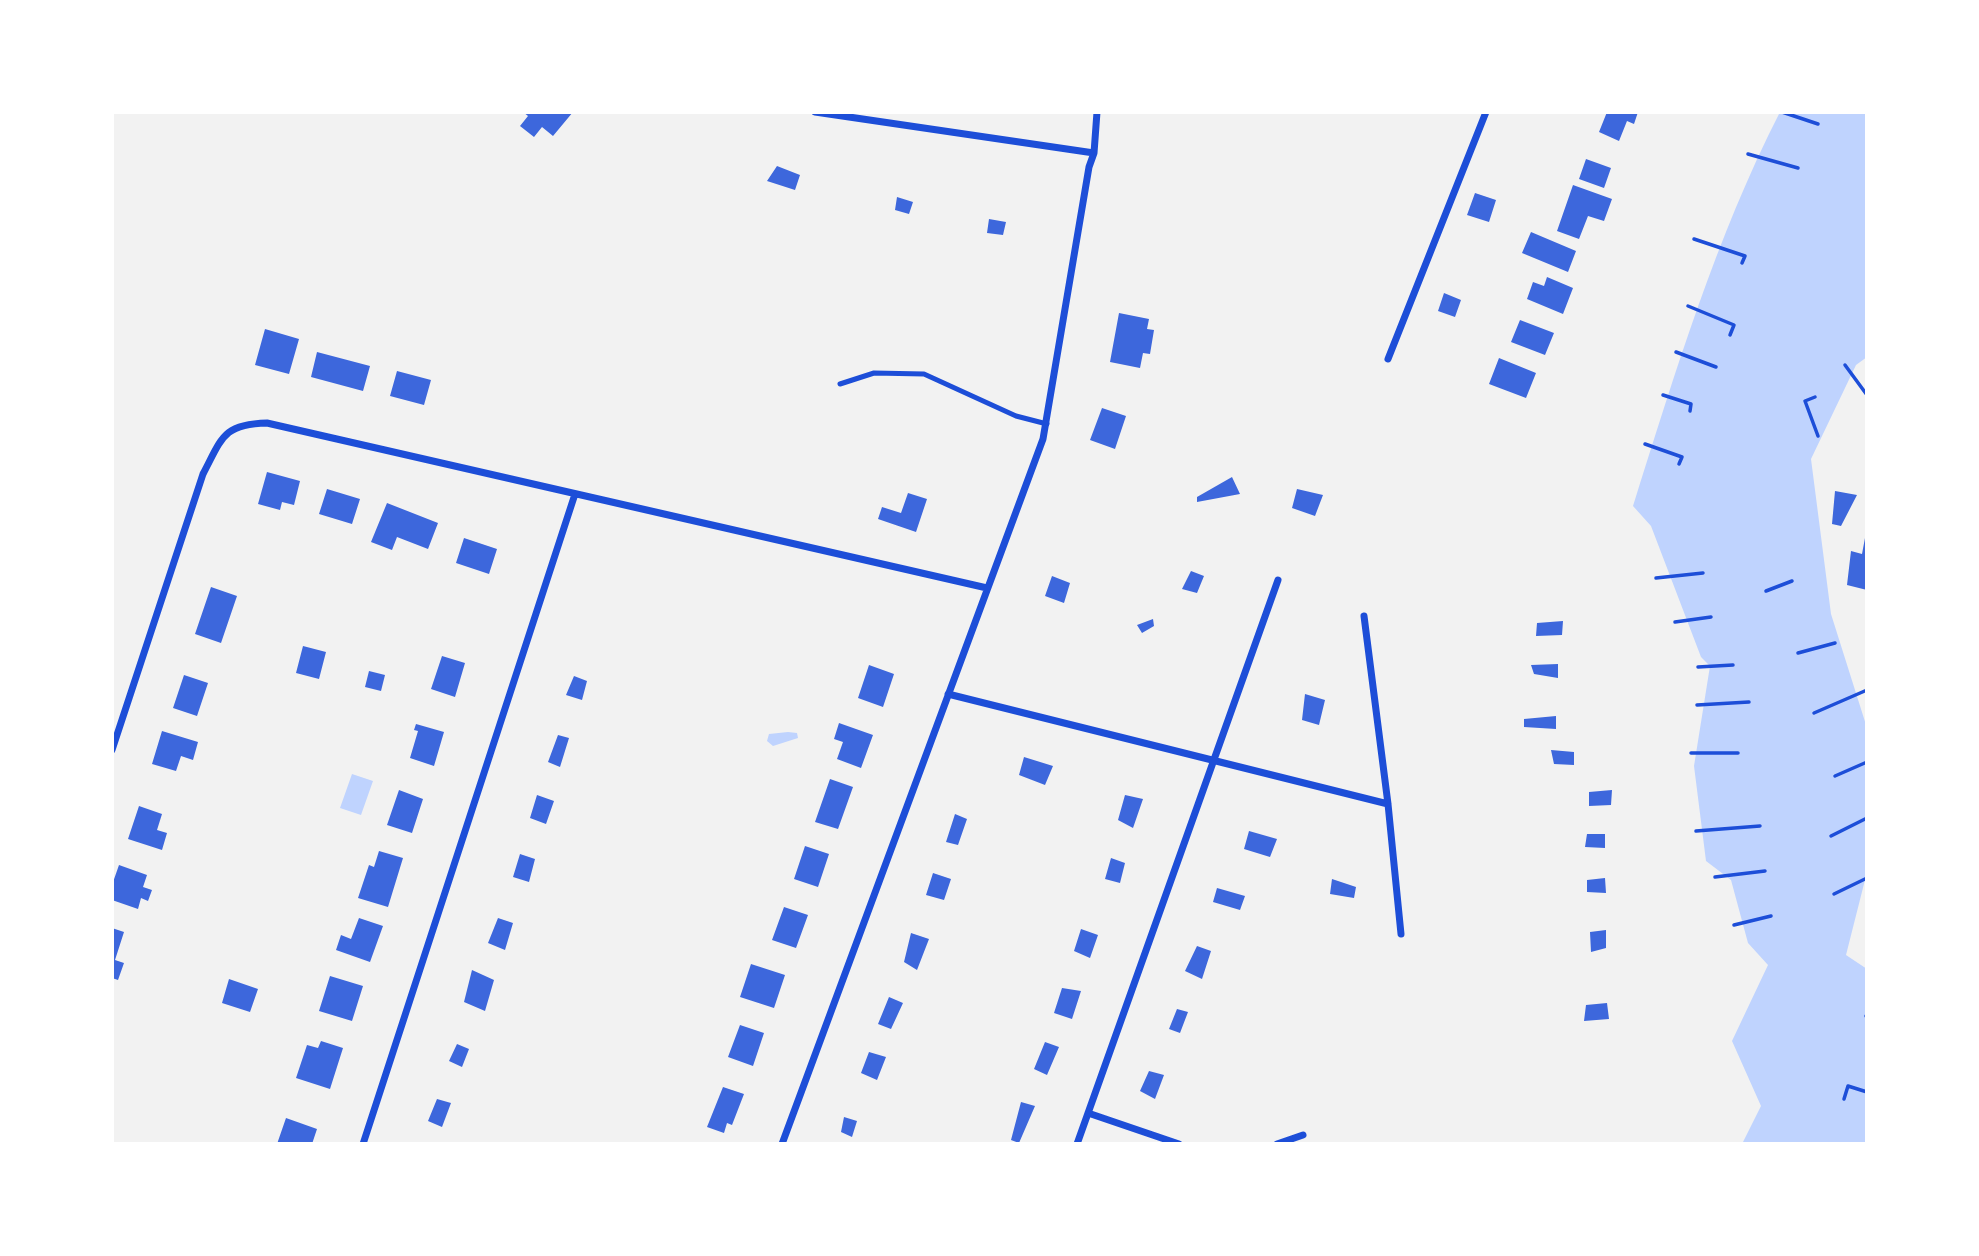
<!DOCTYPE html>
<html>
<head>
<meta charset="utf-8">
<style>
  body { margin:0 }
  #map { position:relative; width:1979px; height:1256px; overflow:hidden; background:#f2f2f2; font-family:"Source Serif 4",serif }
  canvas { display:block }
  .frame { position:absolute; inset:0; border:114px solid #fff; pointer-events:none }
</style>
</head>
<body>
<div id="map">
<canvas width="1979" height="1256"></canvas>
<div class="frame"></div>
</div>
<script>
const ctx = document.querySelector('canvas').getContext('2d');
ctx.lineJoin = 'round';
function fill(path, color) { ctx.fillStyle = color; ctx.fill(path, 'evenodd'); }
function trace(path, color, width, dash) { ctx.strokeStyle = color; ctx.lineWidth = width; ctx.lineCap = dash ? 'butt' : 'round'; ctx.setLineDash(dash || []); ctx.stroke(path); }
fill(new Path2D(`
  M1780,112H1867V357L1856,365L1811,459L1831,614L1867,728V872L1846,955L1867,969V1144H1742L1761,1106L1732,1041L1768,965L1748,943L1731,880L1706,861L1694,766L1710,666L1701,657L1651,526L1633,506C1675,373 1716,237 1780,112Z
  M788,732L797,733L798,738L773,746L767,741L769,734Z
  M352,774L373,781L361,815L340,808Z`), '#bfd3fe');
fill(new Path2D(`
  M523,112H573L553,136L542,127L534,137L520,126L528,116Z
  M1607,112H1638L1634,124L1627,121L1619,141L1599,132Z
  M1586,159L1611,168L1604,188L1579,179Z
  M777,166L800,175L795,190L767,181Z
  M1573,185L1612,199L1604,221L1588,216L1579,239L1557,231Z
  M1475,193L1496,200L1489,222L1467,215Z
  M897,197L913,202L909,214L895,210Z
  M989,219L1006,222L1003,235L987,233Z
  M1531,232L1576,251L1568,272L1522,253Z
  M1547,277L1573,288L1563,314L1527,299L1533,282L1544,286Z
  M1444,293L1461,300L1455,317L1438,311Z
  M1119,313L1149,319L1147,329L1154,330L1150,354L1143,353L1140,368L1110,362Z
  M1520,320L1554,333L1545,355L1511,342Z
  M265,329L299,339L289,374L255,365Z
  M317,352L370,366L363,391L311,377Z
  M1499,358L1536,373L1526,398L1489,384Z
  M397,371L431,380L424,405L390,396Z
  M1102,408L1126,416L1115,449L1090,440Z
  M267,472L300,481L294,505L282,502L280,510L258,504Z
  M1232,477L1240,494L1197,502V497Z
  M327,489L360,499L352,524L319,514Z
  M1297,489L1323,495L1315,516L1292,508Z
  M1835,491L1857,495L1841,526L1832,524Z
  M908,493L927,499L916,532L878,519L882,507L901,513Z
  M387,503L438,523L428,549L397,537L392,550L371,542Z
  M464,538L497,549L489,574L456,563Z
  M1865,538L1867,539V590L1847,585L1851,551L1862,554Z
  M1191,571L1204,576L1197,593L1182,589Z
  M1052,576L1070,583L1064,603L1045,596Z
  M211,587L237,596L221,643L195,634Z
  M1153,619L1154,626L1142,633L1137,625Z
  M1563,621L1562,635L1536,636L1537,623Z
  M303,646L326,652L319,679L296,673Z
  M442,656L465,663L455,697L431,689Z
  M1558,664V678L1534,674L1531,665Z
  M869,665L894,674L883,707L858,698Z
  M369,671L385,675L381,691L365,687Z
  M184,675L208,683L197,716L173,708Z
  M574,676L587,681L582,700L566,695Z
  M1305,694L1325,700L1319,725L1302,720Z
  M1556,716V729L1524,727V719Z
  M839,723L873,735L861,768L837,759L843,742L834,739Z
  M416,724L444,732L434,766L410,758L418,731L414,730Z
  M162,731L198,742L193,760L181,756L176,771L152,764Z
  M558,735L569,738L560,767L548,762Z
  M1551,750L1574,752V765L1554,764Z
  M1024,757L1053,766L1045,785L1019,775Z
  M830,779L853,787L838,829L815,822Z
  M399,790L423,799L412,833L387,825Z
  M1612,790L1611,805L1589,806V792Z
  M537,795L554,801L546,824L530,818Z
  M1125,795L1143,799L1133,828L1118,820Z
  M139,806L162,814L157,830L167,833L162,850L128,839Z
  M955,814L967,819L958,845L946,842Z
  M1249,831L1277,839L1270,857L1244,849Z
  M1587,834H1605V848L1585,847Z
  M805,846L829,854L818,887L794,879Z
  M379,851L403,858L388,907L358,898L369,865L374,867Z
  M520,854L535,859L529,882L513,877Z
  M1111,858L1125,863L1120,883L1105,879Z
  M119,865L147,875L143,887L152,890L148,901L141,898L138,909L112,900V885Z
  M933,873L951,879L944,900L926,895Z
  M1605,878L1606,893L1587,892V880Z
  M1332,879L1356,887L1354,898L1330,894Z
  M1217,888L1245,896L1240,910L1213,902Z
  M784,907L808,915L796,948L772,940Z
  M359,918L383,926L370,962L336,950L341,935L351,939Z
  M498,918L513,923L505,950L488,943Z
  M112,928L124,932L115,960L124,963L118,980L112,978Z
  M1081,929L1098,935L1090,958L1074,951Z
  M1606,930V948L1591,952L1590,932Z
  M911,933L929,939L917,970L904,962Z
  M1197,946L1211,951L1202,979L1185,971Z
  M751,964L785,975L774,1008L740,997Z
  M472,970L494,980L485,1011L464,1002Z
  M330,976L363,986L352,1021L319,1011Z
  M229,979L258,989L250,1012L222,1003Z
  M1062,988L1081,991L1072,1019L1054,1013Z
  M889,997L903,1003L891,1029L878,1024Z
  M1607,1003L1609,1019L1584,1021L1586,1005Z
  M1177,1009L1188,1012L1180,1033L1169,1029Z
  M740,1025L764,1033L753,1066L728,1057Z
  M321,1041L343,1048L330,1089L296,1078L307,1045L318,1048Z
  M1045,1042L1059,1047L1047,1075L1034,1069Z
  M457,1044L469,1049L462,1067L449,1061Z
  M869,1052L886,1057L877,1080L861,1073Z
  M1149,1071L1164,1075L1155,1099L1140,1091Z
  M723,1087L744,1094L732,1125L727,1123L724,1133L707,1127Z
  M437,1099L451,1103L442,1127L428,1121Z
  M1021,1102L1035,1106L1019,1143L1011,1140Z
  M844,1117L857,1121L852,1137L841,1132Z
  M286,1118L317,1129L312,1144H277Z`), '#3d67dc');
trace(new Path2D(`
  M1782,112L1818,124
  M1748,154L1798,168
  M1694,239L1745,256L1742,263
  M1688,306L1734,325L1730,335
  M1676,352L1716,367
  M1845,365L1867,395
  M1663,395L1691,404L1690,411
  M1815,397L1805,401L1818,436
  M1645,444L1682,457L1679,464
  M1656,578L1703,573
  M1766,591L1792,581
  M1675,622L1711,617
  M1798,653L1835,643
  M1698,667L1733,665
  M1697,705L1749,702
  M1814,713L1867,690
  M1691,753H1738
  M1835,776L1867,762
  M1696,831L1760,826
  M1831,836L1867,818
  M1715,877L1765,871
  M1834,894L1867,878
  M1734,925L1771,916
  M1866,1016H1867
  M1844,1099L1848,1086L1867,1092`), '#1d4ed8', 3.5);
trace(new Path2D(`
  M840,384L874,373L924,374L1016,416L1047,424`), '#1d4ed8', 5);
trace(new Path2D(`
  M815,112L1094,153
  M1388,359L1486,112
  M1364,616L1388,804L1401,934
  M948,694L1388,804
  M112,750L203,474C222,438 223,424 267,423L987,588
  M1088,1113L1179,1144
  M363,1144L575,494
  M782,1144L1043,439L1089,167L1094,153L1097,112
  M1077,1144L1278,580
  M1277,1144L1303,1135`), '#1d4ed8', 7);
</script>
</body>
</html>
